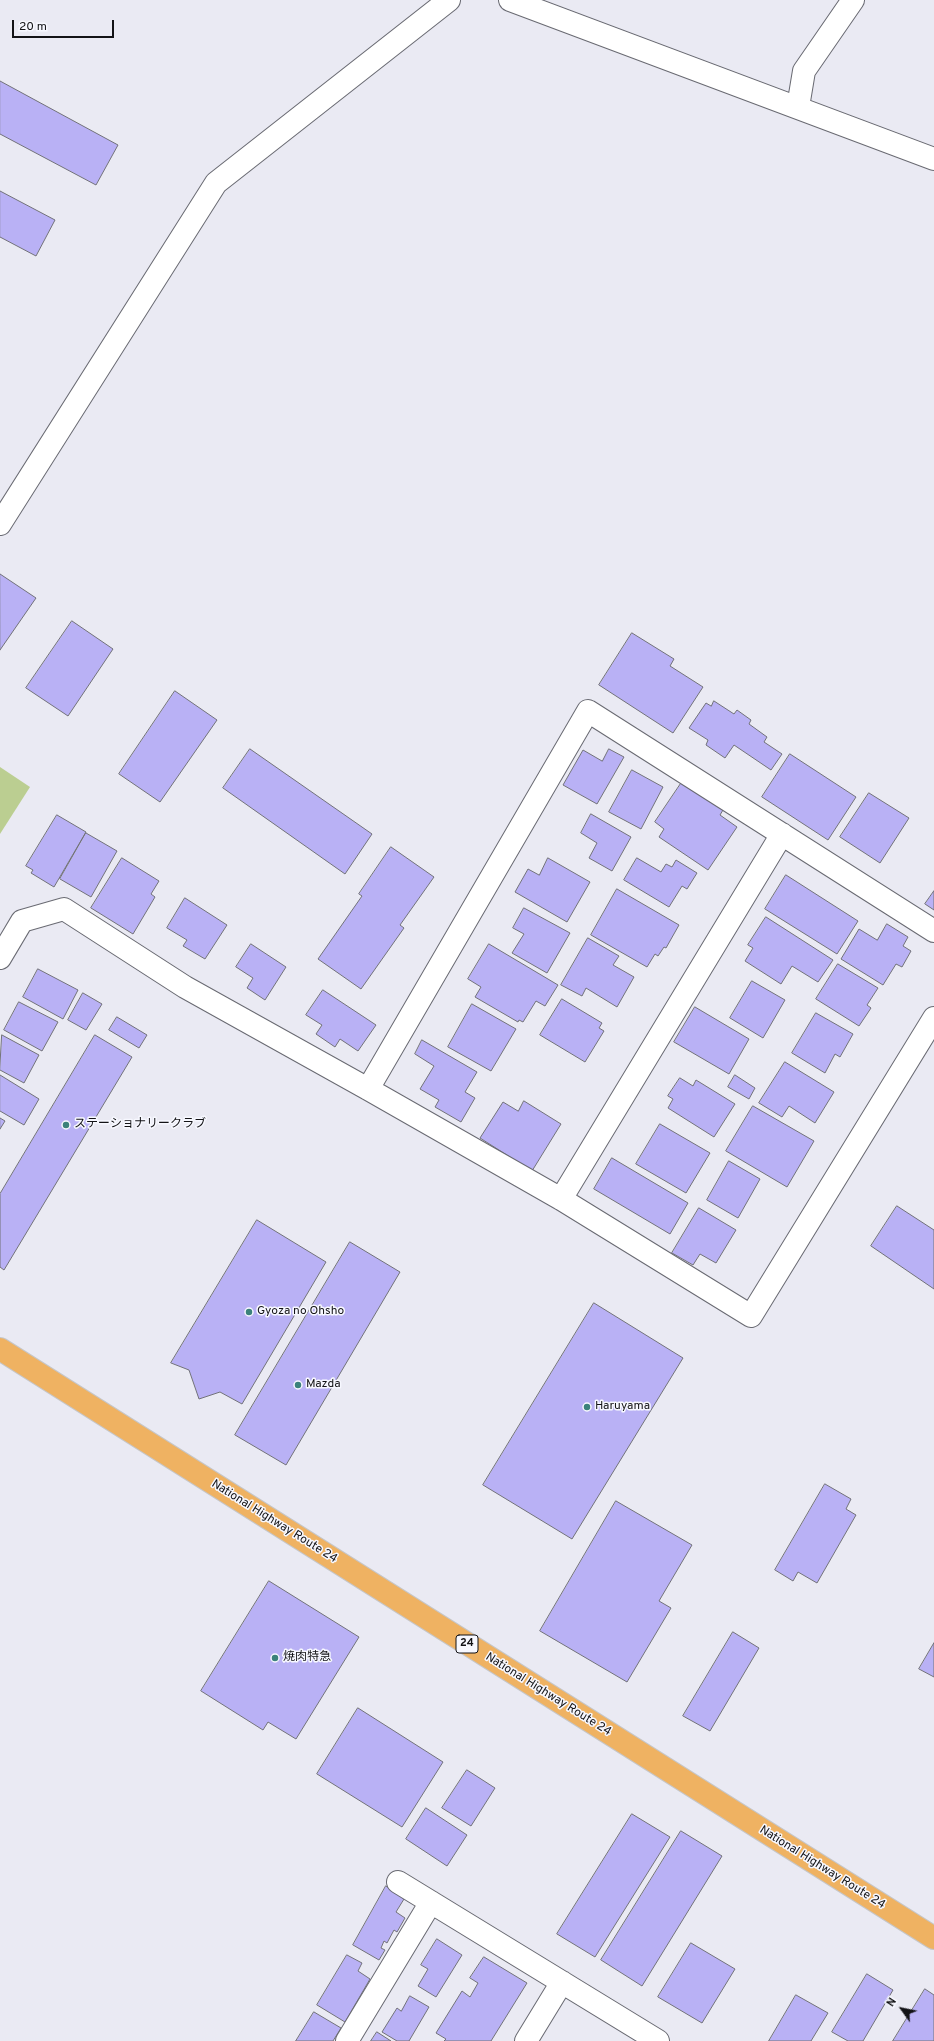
<!DOCTYPE html>
<html>
<head>
<meta charset="utf-8">
<style>
  body { margin:0 }
  #map { position:relative; width:934px; height:2041px; overflow:hidden; background:#eaeaf3; font-family:Overpass,sans-serif }
  canvas { display:block }
  .north { position:absolute; left:882px; top:1989px; width:40px; height:40px; -webkit-text-stroke:3px #f7f8ff; paint-order:stroke; rotate:303deg; font-size:11px; font-weight:700; line-height:16px; text-align:center; color:#131316 }
  .north::after { content:''; display:block; margin:auto; width:14px; height:18px; background:#131316; clip-path:polygon(50% 0,100% 100%,50% 72%,0 100%) }
  .scale { position:absolute; left:12px; top:20px; width:102px; height:18px; box-sizing:border-box; border:2px solid #131316; border-top:0; padding-left:5px; font-size:12px; line-height:14px; white-space:nowrap; color:#131316; -webkit-text-stroke:3px #f7f8ff; paint-order:stroke }
</style>
</head>
<body>
<div id="map">
<canvas width="934" height="2041"></canvas>
<div class="north">N</div>
<div class="scale">20 m</div>
</div>
<script>
const ctx = document.querySelector('canvas').getContext('2d');
ctx.lineJoin = 'round';
function fill(path, color) { ctx.fillStyle = color; ctx.fill(path, 'evenodd'); }
function trace(path, color, width, dash) { ctx.strokeStyle = color; ctx.lineWidth = width; ctx.lineCap = dash ? 'butt' : 'round'; ctx.setLineDash(dash || []); ctx.stroke(path); }
function write(font, color, halo, rows, align = 'center') {
  ctx.font = font + ' Overpass,"Noto Sans JP",sans-serif'; ctx.lineWidth = 3; ctx.setLineDash([]); ctx.textBaseline = 'middle'; ctx.strokeStyle = halo; ctx.fillStyle = color; for (const [text, x, y, turn = 0] of rows) {
    ctx.save(); ctx.translate(x, y); ctx.rotate((+turn || 0) * Math.PI / 180); ctx.textAlign = isNaN(turn) ? turn : align; if (halo) ctx.strokeText(text, 0, 0); ctx.fillText(text, 0, 0); ctx.restore();
  }
}
fill(new Path2D(`
  M0,767L30,787L0,834Z`), '#bbce91');
const building = new Path2D(`
  M0,81L118,145L96,185L0,134Z
  M0,191L55,220L36,256L0,237Z
  M0,574L36,598L0,650Z
  M72,621L113,649L68,716L26,688Z
  M632,633L674,659L670,666L703,687L673,733L599,685Z
  M175,691L217,720L160,802L119,774Z
  M714,701L734,714L737,710L751,720L749,724L767,737L764,742L782,754L771,770L734,745L725,758L706,745L708,740L689,728L706,703L711,706Z
  M250,749L372,834L345,874L223,788Z
  M609,749L624,757L597,804L563,785L583,750L602,761Z
  M790,754L856,797L828,840L762,797Z
  M632,770L663,787L641,829L609,812Z
  M682,782L723,810L720,815L737,827L708,870L659,837L664,829L655,822Z
  M869,793L909,818L880,863L840,837Z
  M591,814L631,837L612,871L589,858L597,843L581,833Z
  M57,815L86,832L54,887L31,873L33,870L26,866Z
  M86,833L117,851L91,897L60,879Z
  M391,847L434,877L400,925L404,928L361,989L318,959L362,896L359,894Z
  M122,858L159,881L151,894L155,897L133,934L91,908Z
  M548,858L590,882L567,922L515,892L528,869L539,875Z
  M637,858L661,872L666,864L672,867L676,860L697,873L687,889L682,886L669,907L624,880Z
  M786,875L858,921L837,954L765,909Z
  M617,889L679,925L666,948L664,947L658,956L655,954L647,967L591,935Z
  M934,891V910L925,904Z
  M185,898L227,925L205,959L183,946L187,940L167,928Z
  M524,908L570,933L547,973L512,953L524,934L513,928Z
  M766,917L833,960L818,982L792,966L781,984L745,961L753,948L748,945Z
  M887,924L908,937L903,946L911,951L902,967L896,964L883,985L841,959L859,929L877,940Z
  M588,938L619,956L613,965L634,977L617,1007L586,988L582,996L561,985Z
  M251,944L286,967L265,1000L247,988L253,978L236,967Z
  M489,944L558,985L545,1006L536,1001L523,1022L519,1020L518,1022L475,997L481,987L468,979Z
  M838,964L878,988L867,1005L871,1008L859,1026L816,999Z
  M38,969L78,990L63,1019L23,997Z
  M752,981L785,1000L763,1038L730,1018Z
  M323,990L376,1025L358,1051L340,1039L335,1047L316,1034L322,1025L306,1015Z
  M83,993L102,1004L86,1030L68,1020Z
  M562,999L602,1023L599,1028L604,1031L585,1062L540,1035Z
  M19,1002L58,1022L42,1051L4,1030Z
  M472,1004L516,1029L491,1071L448,1047Z
  M695,1007L749,1039L729,1074L674,1042Z
  M816,1013L853,1034L840,1057L835,1054L825,1073L792,1053Z
  M117,1017L147,1035L139,1048L109,1030Z
  M2,1035L39,1055L24,1083L0,1070Z
  M95,1035L132,1057L4,1270L0,1267V1194Z
  M422,1040L477,1072L465,1092L475,1098L461,1122L435,1107L439,1100L420,1089L434,1066L415,1054Z
  M785,1062L834,1092L815,1123L789,1106L782,1117L759,1103Z
  M0,1075L39,1099L24,1125L0,1111Z
  M735,1075L755,1088L749,1099L728,1087Z
  M680,1078L693,1086L696,1080L735,1104L714,1137L668,1108L673,1099L668,1096Z
  M524,1101L561,1124L532,1171L480,1138L503,1102L518,1111Z
  M753,1106L814,1141L787,1187L726,1151Z
  M0,1118L5,1121L0,1129Z
  M660,1124L710,1153L686,1193L636,1164Z
  M612,1158L688,1203L670,1234L594,1189Z
  M729,1161L760,1179L738,1218L707,1200Z
  M897,1206L934,1230V1289L871,1246Z
  M699,1208L736,1230L716,1263L700,1254L693,1265L672,1253Z
  M257,1220L326,1262L242,1404L220,1392L199,1399L189,1370L171,1363Z
  M350,1242L400,1272L286,1465L235,1435Z
  M594,1303L683,1358L572,1539L483,1485Z
  M825,1484L851,1499L846,1509L856,1515L817,1583L798,1572L793,1581L775,1570Z
  M616,1501L692,1545L659,1601L671,1608L627,1682L540,1631Z
  M269,1581L359,1637L296,1739L268,1722L263,1730L201,1691Z
  M733,1632L759,1648L710,1731L683,1716Z
  M934,1643V1677L919,1669Z
  M358,1708L443,1762L402,1827L317,1774Z
  M467,1770L495,1788L471,1826L442,1808Z
  M426,1808L467,1835L447,1866L406,1839Z
  M632,1814L670,1837L595,1957L557,1934Z
  M681,1831L722,1856L642,1986L601,1960Z
  M386,1886L404,1899L396,1912L405,1918L397,1932L394,1930L387,1943L384,1941L381,1948L385,1950L379,1960L353,1945Z
  M437,1939L462,1955L436,1997L418,1986L428,1969L421,1965Z
  M691,1943L735,1969L702,2023L658,1997Z
  M347,1955L362,1963L358,1971L370,1979L345,2022L317,2005Z
  M484,1957L527,1983L491,2041H444L446,2039L436,2033L462,1991L470,1997L478,1983L470,1978Z
  M867,1974L893,1990L863,2041H848L832,2032Z
  M925,1989L934,1995V2041H893Z
  M796,1995L828,2013L811,2041H769Z
  M410,1996L429,2007L409,2041H397L382,2032L397,2008L401,2011Z
  M314,2012L341,2028L333,2041H296Z
  M377,2032L391,2041H371Z`);
fill(building, '#b9b1f5');
trace(building, '#727279', 1);
const minor = new Path2D(`
  M510,0L934,159
  M798,107L804,71L853,0
  M0,524L216,183L449,0
  M0,958L22,921L64,909L185,987L368,1089L561,1199L751,1316L934,1018
  M368,1089L588,711L934,931
  M561,1199L782,834
  M398,1882L658,2041
  M347,2041L431,1902
  M526,2041L562,1982`);
const highway = new Path2D(`
  M0,1349L934,1938`);
trace(minor, '#696a72', 24);
trace(highway, '#c6c6c7', 24);
trace(minor, '#fff', 22);
trace(highway, '#efb262', 22);
for (const [x, y, r, color] of [
  [66,1125,4,"#3b827b"],
  [249,1312,4,"#3b827b"],
  [298,1385,4,"#3b827b"],
  [587,1407,4,"#3b827b"],
  [275,1658,4,"#3b827b"]
]) { const dot = new Path2D(); dot.arc(x, y, r, 0, 2 * Math.PI); ctx.fillStyle = color; ctx.fill(dot); trace(dot, '#f7f8ff', 1.5); }
for (const [x, y, w] of [
  [467,1644,22]
]) { const box = new Path2D(); box.roundRect(x - w / 2, y - 9, w, 18, 3); ctx.fillStyle = '#f7f8ff'; ctx.fill(box); trace(box, '#131316', 1); }
write('bold 11px', '#131316', null, [
  ["24",467,1644]
]);
write('12px', '#131316', '#f7f8ff', [
  ["ステーショナリークラブ",74,1125],
  ["Gyoza no Ohsho",257,1312],
  ["Mazda",306,1385],
  ["Haruyama",595,1407],
  ["焼肉特急",283,1658]
], 'left');
write('12px', '#131316', '#f7f8ff', [
  ["National Highway Route 24",274,1522,32],
  ["National Highway Route 24",548,1695,32],
  ["National Highway Route 24",822,1868,32]
]);
</script>
</body>
</html>
